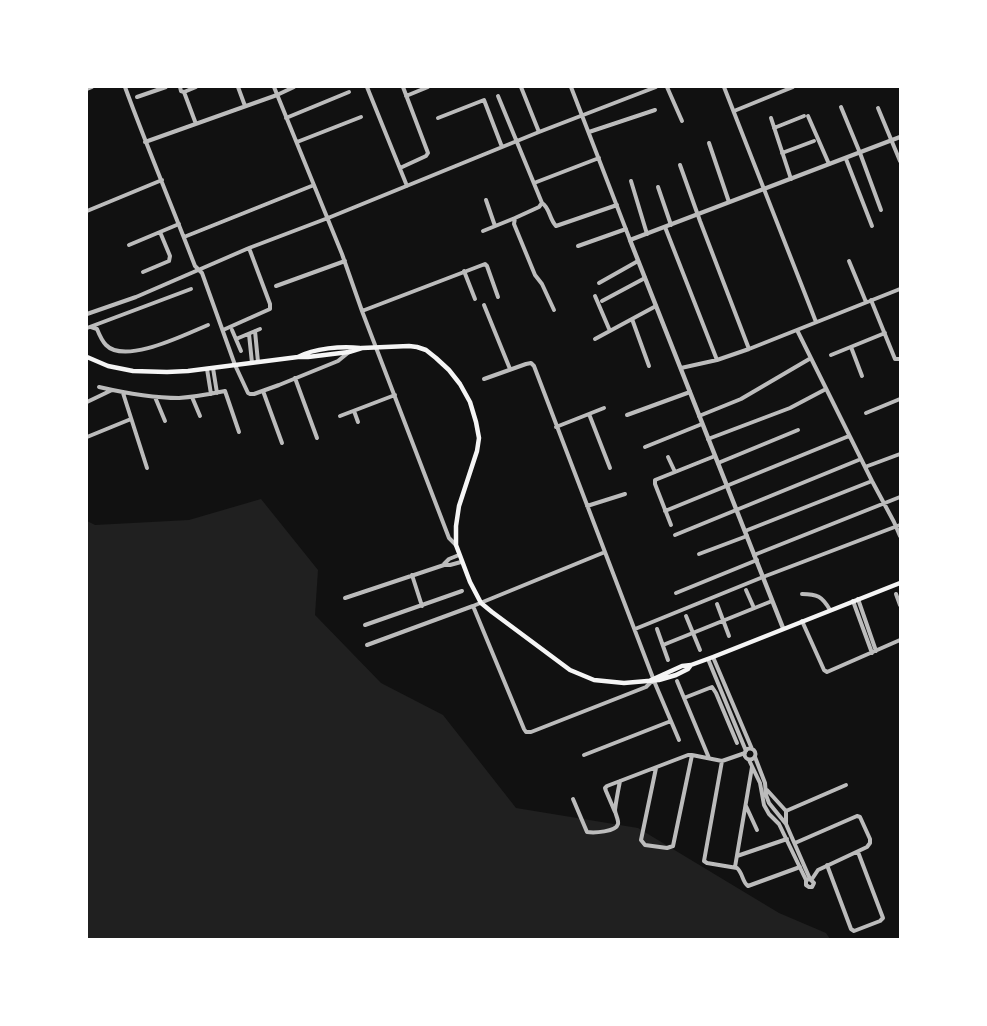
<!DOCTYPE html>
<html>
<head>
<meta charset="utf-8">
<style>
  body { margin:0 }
  #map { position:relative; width:987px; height:1026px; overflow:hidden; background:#111; font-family:"Golos Text",sans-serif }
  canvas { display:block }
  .frame { position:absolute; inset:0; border:88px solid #fff; pointer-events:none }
</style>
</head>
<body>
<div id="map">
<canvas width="987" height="1026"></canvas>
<div class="frame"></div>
</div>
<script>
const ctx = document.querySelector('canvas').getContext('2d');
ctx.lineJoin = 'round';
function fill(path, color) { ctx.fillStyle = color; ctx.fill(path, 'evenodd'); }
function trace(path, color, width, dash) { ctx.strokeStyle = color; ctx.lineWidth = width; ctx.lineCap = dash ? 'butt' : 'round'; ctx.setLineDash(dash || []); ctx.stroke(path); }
fill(new Path2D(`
  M261,499L318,570L315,615L381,683L443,715L516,808L638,828L779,913L826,933L830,939H87V521L95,525L189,520Z`), '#202020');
trace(new Path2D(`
  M125,87C147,147 172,206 195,266L202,273L235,365L248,393L250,394H254L279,385L338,361L349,352
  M180,87L181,91L184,92L196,124
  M238,87L245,106
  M274,87L342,254L362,311L449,538L456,545
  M367,87L407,186
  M521,87L539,132
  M571,87L630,240
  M667,87L682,121
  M724,87L816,322
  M87,89L92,87
  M184,92L196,87
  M406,96L428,87
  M498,96L542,203L539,207L515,218L514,224L535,275L542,284L554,310
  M137,97L166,87
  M841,107L860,153L881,210
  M878,108L900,161
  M734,111L793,87
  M808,116L829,164
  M286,118L349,92
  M438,118L484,100L502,147
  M771,118L791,179
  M774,128L804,116
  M589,132L655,110
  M145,142L277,95L294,87
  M297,142L361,117
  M709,143L729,202
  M782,153L814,141
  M846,159L872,226
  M680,165L700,221L749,349
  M400,168L426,156L428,153L403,87
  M631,181L647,234
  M534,183L599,158
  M658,187L671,225
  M486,200L495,226
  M542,203C550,208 549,219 556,226L617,205
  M87,211L162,180
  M665,227L717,360
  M483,231L515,218
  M184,237L314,185
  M129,245L179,224
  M578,246L626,229
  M849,261L866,302
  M464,271L475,299
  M143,272L169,261L170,256L160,232
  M599,283L638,261
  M276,286L345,261
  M595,296L610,331
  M871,300L895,359H900
  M602,301L645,278
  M484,305L510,369
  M362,311L485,264L487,266L498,297
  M87,314L136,297L249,248L328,218L539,132L656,87
  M632,319L649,366
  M91,327L97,329C99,334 102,341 106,345C125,365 186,334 208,325
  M87,328L191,289
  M223,330L270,309V304L249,248
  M232,330L241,351
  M797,330L872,481L894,522L900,536
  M255,331L258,362
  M249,334L252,363
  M236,339L260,329
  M595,339L656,306
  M851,347L862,376
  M831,355L885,333
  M213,368L217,393
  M681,368L717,360L749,349L900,289
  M207,369L211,394
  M295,378L317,438
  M484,379L526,364L531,363L534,366L653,678
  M99,387C125,393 151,398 179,398C194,397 210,394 225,391L239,432
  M263,391L282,443
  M123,393L147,468
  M155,397L165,421
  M192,397L200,416
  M87,402L112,390
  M354,411L358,422
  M866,413L900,399
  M589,414L610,468
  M627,415L690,392
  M340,416L395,395
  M699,416L741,399L811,358
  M556,427L604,408
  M87,437L131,419
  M708,439L790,408L826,389
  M645,447L702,424
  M668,457L675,472
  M718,463L798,430
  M865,467L900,454
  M587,506L625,494
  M665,511L849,436
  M671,525L655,484V480L715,456
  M745,531L872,481
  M675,535L861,459
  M699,554L747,536
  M754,555L900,497
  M444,564L449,559L459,555
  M412,575L422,606
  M746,590L754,608
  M676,593L757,560
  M802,594C817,594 822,596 830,610
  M896,594L900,605
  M345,598L444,565H450L461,562
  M858,599L876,651
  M853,601L872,653
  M717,604L729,636
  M473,606L524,729L526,732H531L646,687L652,681
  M686,616L700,650
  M802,621L824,670L827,672L900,640
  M365,625L462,591
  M635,629L763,577L900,525
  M657,629L668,660
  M367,645L473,606L605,552
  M663,645L772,601
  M713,657L752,749
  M708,659L746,751
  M654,681L679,740
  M677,681L709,758
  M684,698L712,687L716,693L737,743
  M744.5 754a5.5 5.5 0 1 1 11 0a5.5 5.5 0 1 1-11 0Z
  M584,755L671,721
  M755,757L765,783L766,795L769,803L786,824L810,879
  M749,760L760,783L764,805L769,814L779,824L806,880V885L809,887H812L814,883L810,879L806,880
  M722,761L704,861L707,863L737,868C743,873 742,882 748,886L800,867
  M656,768L641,840L645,845L667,848L673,846L692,755
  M767,790L786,811V824
  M573,799L587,832C594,833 616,832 618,824C619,820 615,814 615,810C616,801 618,791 620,781
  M746,806L757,830
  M786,811L846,785
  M615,812L606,791L605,788L607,786L688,755H692L722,761L745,753
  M795,843L857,816L860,817L870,839V843L867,847L818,870L812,879
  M737,856L787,839
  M827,865L851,929L854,931L880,921L883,918L858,852
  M735,867L752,767`), '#bcbcbc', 4);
trace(new Path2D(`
  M783,628L630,240L900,137`), '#bcbcbc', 4.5);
trace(new Path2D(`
  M87,357L108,366L133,371L167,372L188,371L298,357H308L349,352L362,348L409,346L417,347L426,350L436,358L449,370L460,384L470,402L476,422L479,438L477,451L459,506L456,526V545L470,582L481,603L492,612L570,670L594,680L624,683L659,680L676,675L688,669L691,665L713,657L900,583
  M298,357C314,348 342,346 360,348
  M649,681L682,666L691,665`), '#f5f5f5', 4.5);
</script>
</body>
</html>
